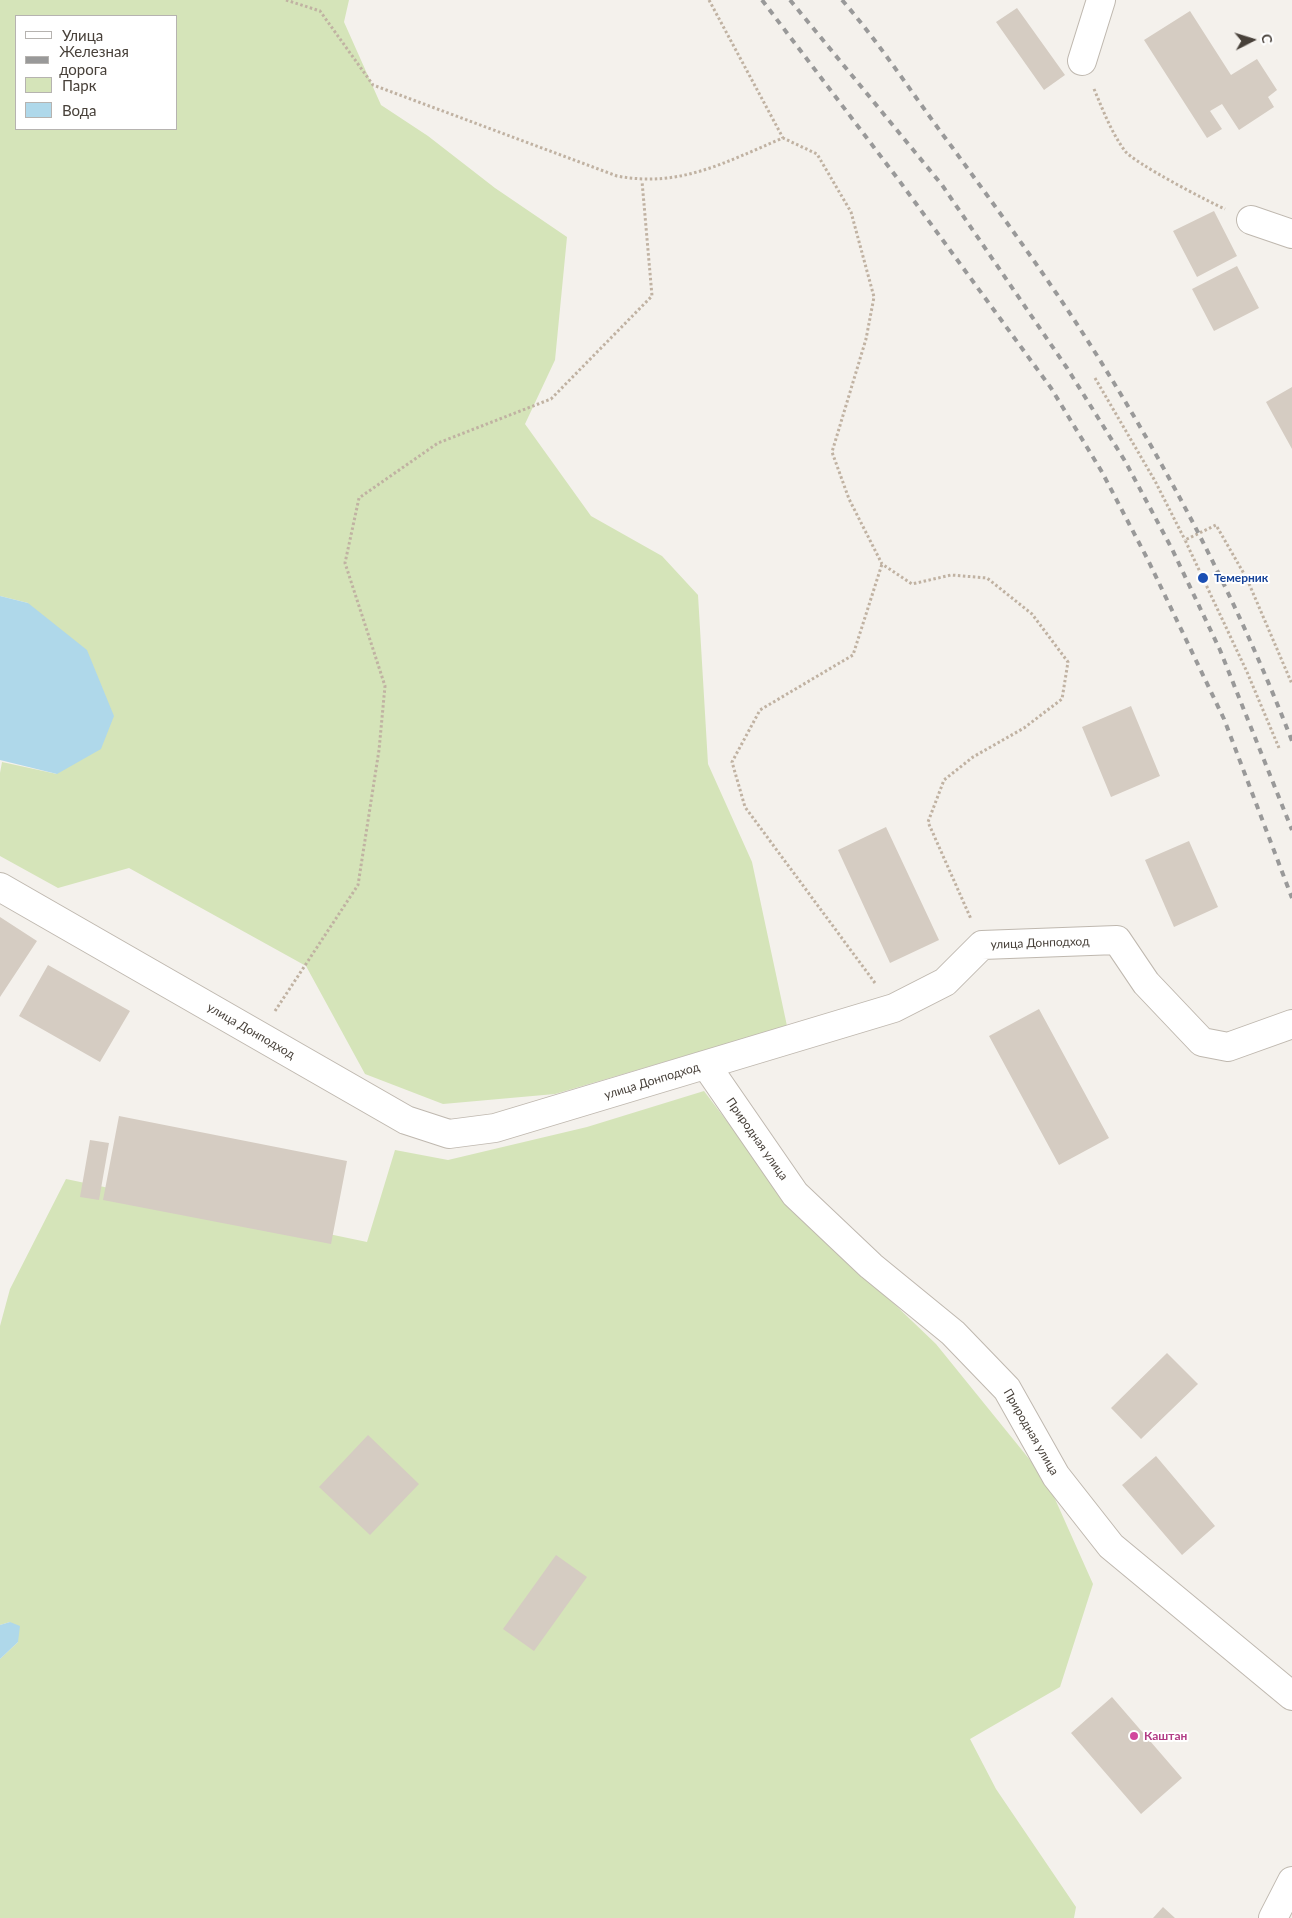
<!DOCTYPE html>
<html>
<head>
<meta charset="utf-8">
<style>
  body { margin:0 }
  #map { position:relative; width:1292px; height:1918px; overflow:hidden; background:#f4f1ec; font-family:Lato,sans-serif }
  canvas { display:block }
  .legend { position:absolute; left:15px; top:15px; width:162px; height:115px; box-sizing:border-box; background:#fff; border:1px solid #b6b3b0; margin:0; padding:6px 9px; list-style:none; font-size:15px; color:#48413a }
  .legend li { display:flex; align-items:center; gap:10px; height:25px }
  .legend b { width:25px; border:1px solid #b6b3b0 }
  .north { position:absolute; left:1227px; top:15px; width:50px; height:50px; -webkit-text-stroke:4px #fff; paint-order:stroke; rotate:85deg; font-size:14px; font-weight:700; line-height:20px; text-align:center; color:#48413a }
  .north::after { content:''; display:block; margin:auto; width:18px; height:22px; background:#48413a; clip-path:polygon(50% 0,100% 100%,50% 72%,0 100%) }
</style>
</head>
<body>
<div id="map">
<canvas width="1292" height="1918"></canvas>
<ul class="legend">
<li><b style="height:6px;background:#fff"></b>Улица</li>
<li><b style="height:6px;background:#999"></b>Железная дорога</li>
<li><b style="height:14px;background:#d5e4b9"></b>Парк</li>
<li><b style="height:14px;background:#afd8ea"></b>Вода</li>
</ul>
<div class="north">С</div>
</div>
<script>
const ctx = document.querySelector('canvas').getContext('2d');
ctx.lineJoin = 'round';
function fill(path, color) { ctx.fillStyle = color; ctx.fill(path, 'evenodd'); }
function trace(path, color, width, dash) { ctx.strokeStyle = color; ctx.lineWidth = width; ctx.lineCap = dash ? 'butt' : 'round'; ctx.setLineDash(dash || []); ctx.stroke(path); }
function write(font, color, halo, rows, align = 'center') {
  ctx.font = font + ' Lato,sans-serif'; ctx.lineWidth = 4; ctx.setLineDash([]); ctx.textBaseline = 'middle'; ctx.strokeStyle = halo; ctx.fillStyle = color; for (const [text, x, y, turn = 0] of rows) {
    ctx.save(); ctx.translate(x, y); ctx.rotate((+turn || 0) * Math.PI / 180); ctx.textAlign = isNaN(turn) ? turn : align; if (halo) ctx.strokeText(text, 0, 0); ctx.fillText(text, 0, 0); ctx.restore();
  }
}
fill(new Path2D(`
  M0,0H349L344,22L381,105L428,136L495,188L567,237L555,360L525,424L591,516L662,556L698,595L708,764L752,862L787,1026L555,1094L443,1104L365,1074L306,966L129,868L58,888L0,856V773L2,762L57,774L28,603L0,596ZM16,16H176V129H16Z
  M704,1091L789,1203L936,1344L1047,1481L1093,1584L1060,1687L970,1739L996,1789L1076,1907L1074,1918H0V1659L18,1642L10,1622L0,1625V1326L10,1289L66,1179L367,1242L395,1150L448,1160L587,1127Z`), '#d5e4b9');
fill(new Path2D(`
  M0,596L28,603L87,650L114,716L101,749L57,774L0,760Z
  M10,1622L20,1626L18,1642L0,1659V1625Z`), '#afd8ea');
fill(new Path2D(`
  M1017,8L1065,75L1044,90L996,22Z
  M1190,11L1231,75L1257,59L1277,90L1268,97L1274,107L1239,130L1222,104L1210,111L1222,129L1207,138L1144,40Z
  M1214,211L1237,256L1197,277L1173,231Z
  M1237,266L1259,308L1214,331L1192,289Z
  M1292,387V449L1266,402Z
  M1131,706L1160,776L1111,797L1082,727Z
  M886,827L939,940L890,963L838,850Z
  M1189,841L1218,907L1174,927L1145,860Z
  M0,917L37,941L0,997Z
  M48,965L130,1011L100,1062L19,1016Z
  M1039,1009L1109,1138L1059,1165L989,1036Z
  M119,1116L347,1161L331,1244L103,1200Z
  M90,1140L109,1143L99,1200L80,1197Z
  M1167,1353L1198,1384L1141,1439L1111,1408Z
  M368,1435L419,1484L370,1535L319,1487Z
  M1156,1456L1215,1526L1182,1555L1122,1485Z
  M556,1555L587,1577L534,1651L503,1629Z
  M1112,1697L1182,1778L1141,1814L1071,1733Z
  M1163,1907L1175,1918H1153Z`), '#d5ccc2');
const street = new Path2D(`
  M1082,61L1101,0
  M1251,220L1292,234
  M0,887L406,1120L449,1134L495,1128L894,1008L945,982L982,945L1117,940L1146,983L1202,1042L1228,1047L1292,1024
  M706,1065L795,1194L871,1266L953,1333L1007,1389L1056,1476L1111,1546L1292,1696
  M1273,1918L1292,1881`);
trace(street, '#bfb8af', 30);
trace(new Path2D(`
  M286,0L320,11L373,85L617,176C681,188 725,162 783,138L817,154L851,212L874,297L866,339L832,452L849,499L882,564L912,584L951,575L987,578L1032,614L1068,662L1062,699L1024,728L973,757L944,780L928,822L971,919
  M709,0L783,138
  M1094,89C1103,110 1111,132 1125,151C1134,163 1209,202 1225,209
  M1095,378L1155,481L1185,540
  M1279,748L1247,672L1185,540L1216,525L1247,579L1292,684
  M875,983L745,807L732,762L760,710L853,655L882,564
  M275,1011L358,885L379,750L385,686L345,563L359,498L438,443L551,399L652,296L642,181`), '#c0b2a2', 3, [2.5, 2.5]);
trace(street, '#fff', 28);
trace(new Path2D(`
  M762,0L898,179L1051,388L1102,472L1148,560L1224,719L1292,898
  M790,0L942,185L1067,368L1125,461L1172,549L1220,650L1292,830
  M842,0C882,46 915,98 952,147C1005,220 1059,293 1106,370C1179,488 1242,612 1292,741`), '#999', 4, [6, 6]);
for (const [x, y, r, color] of [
  [1203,578,6,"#1a4fb4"],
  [1134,1736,5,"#d1479c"]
]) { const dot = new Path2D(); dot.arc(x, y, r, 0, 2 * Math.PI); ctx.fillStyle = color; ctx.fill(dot); trace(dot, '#fff', 2); }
write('bold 12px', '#164399', '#fff', [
  ["Темерник",1214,578]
], 'left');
write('12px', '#48413a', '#fff', [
  ["улица Донподход",1040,943,-2],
  ["улица Донподход",251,1031,30],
  ["улица Донподход",652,1081,-17],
  ["Природная улица",757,1139,55],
  ["Природная улица",1031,1432,60]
]);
write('bold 12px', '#b23c85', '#fff', [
  ["Каштан",1144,1736]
], 'left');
</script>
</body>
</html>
